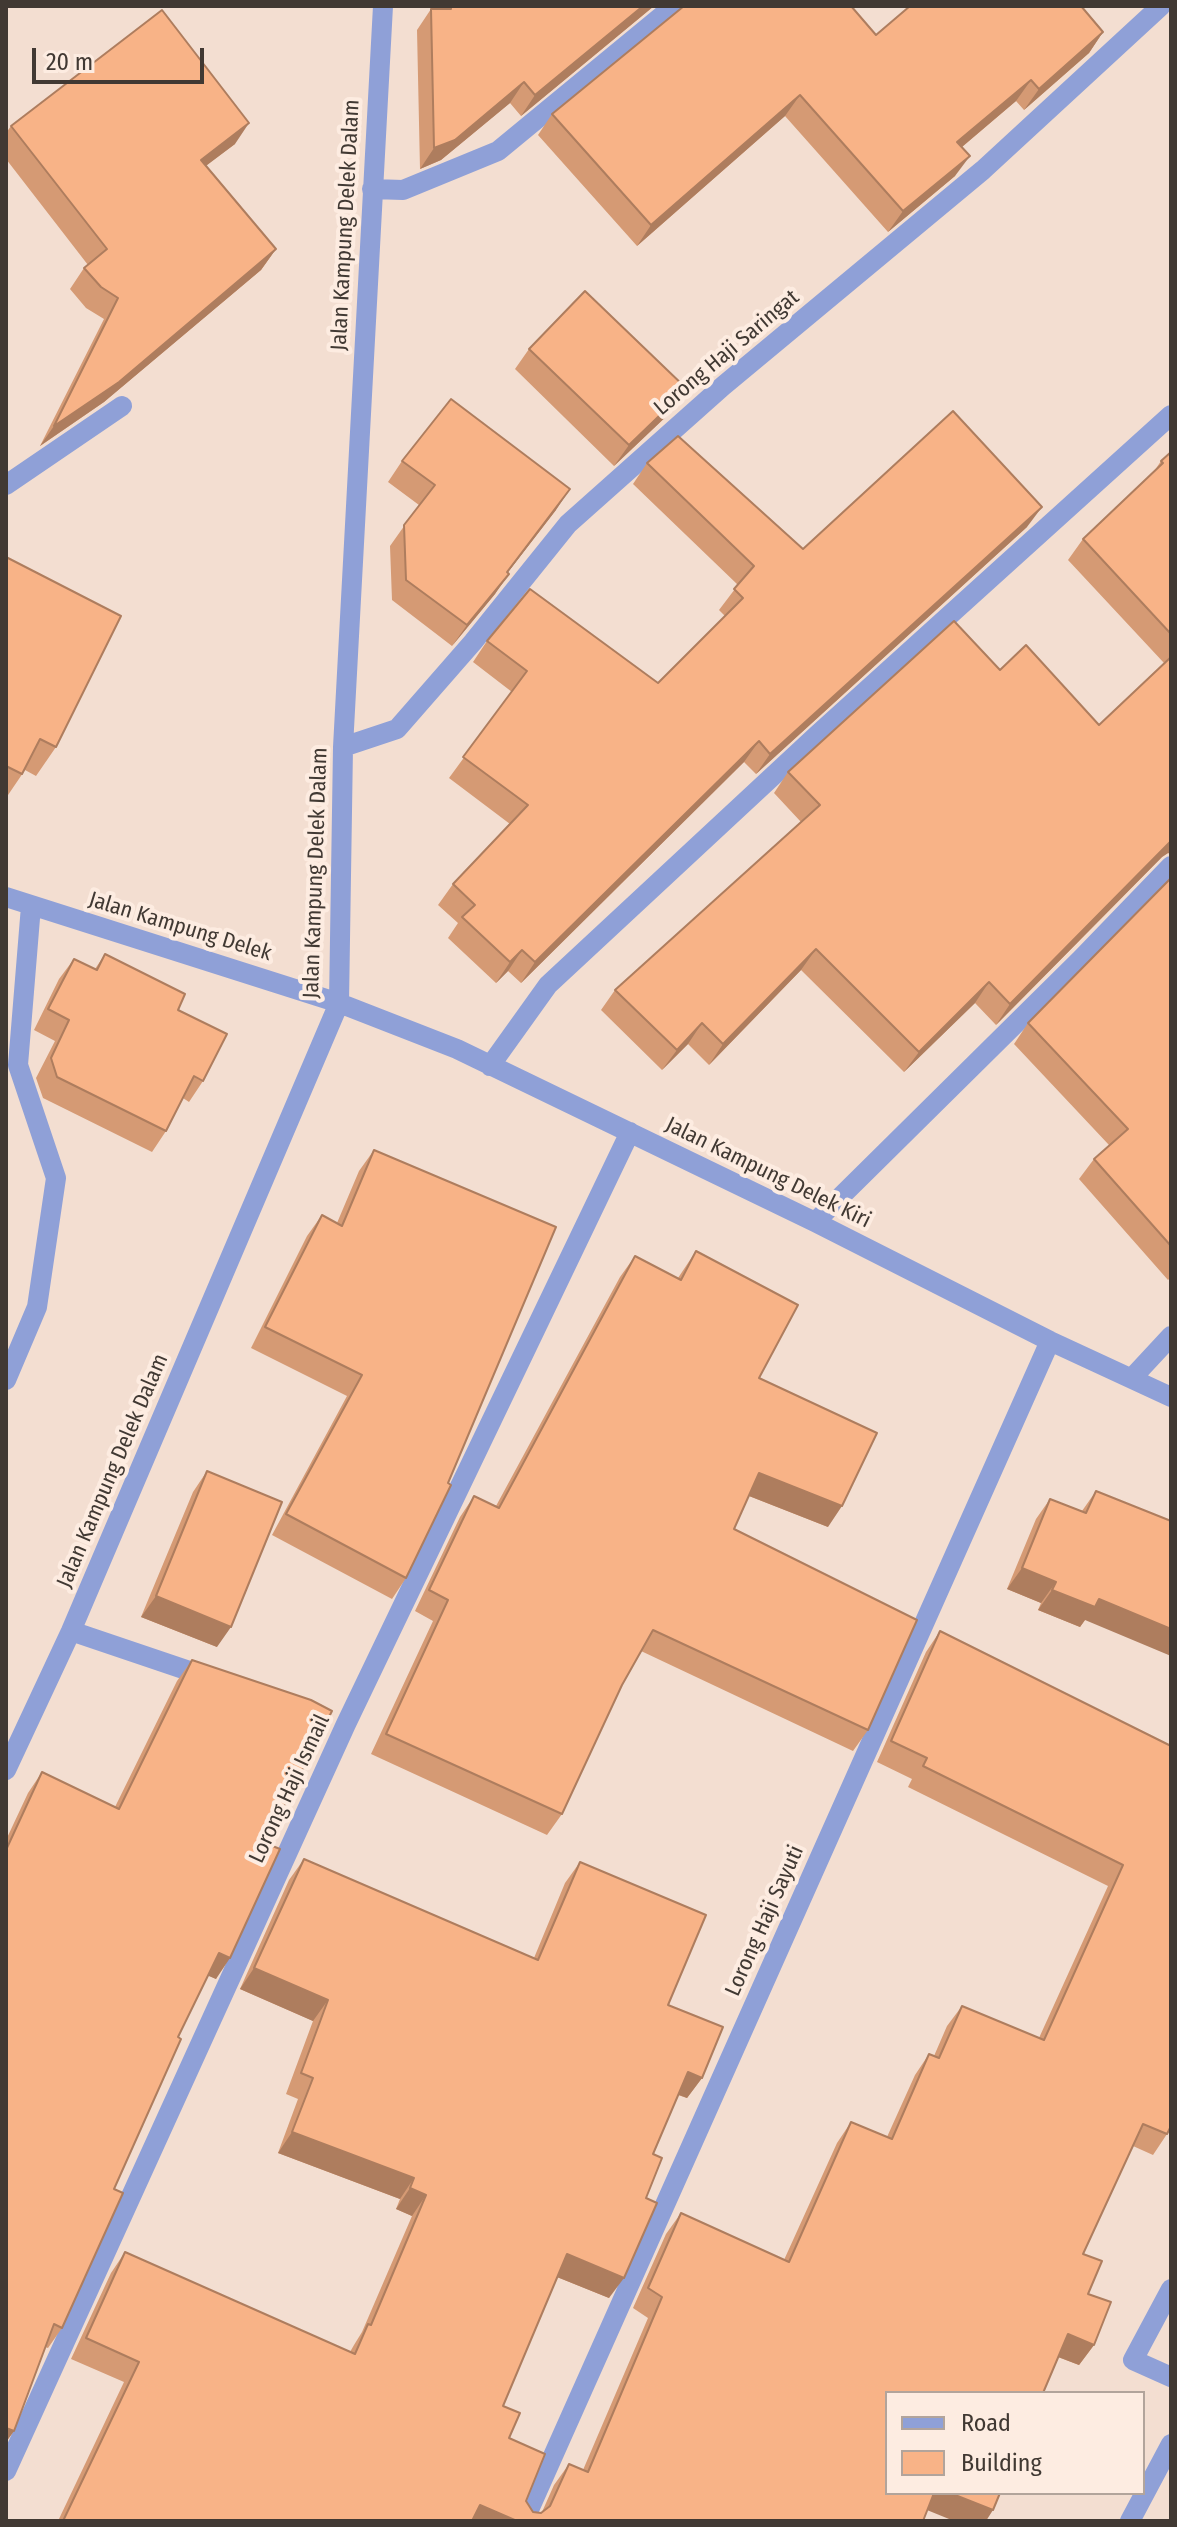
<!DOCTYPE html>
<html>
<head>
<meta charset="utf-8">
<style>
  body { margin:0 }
  #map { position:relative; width:1177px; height:2527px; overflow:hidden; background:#f3ded1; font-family:"Fira Sans Condensed",sans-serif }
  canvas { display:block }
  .frame { position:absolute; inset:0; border:8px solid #413933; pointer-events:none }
  .legend { position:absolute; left:885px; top:2391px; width:260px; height:104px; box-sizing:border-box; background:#fdece1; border:2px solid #b2a49b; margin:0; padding:10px 14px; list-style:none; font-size:24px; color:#413933 }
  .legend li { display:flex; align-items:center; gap:16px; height:40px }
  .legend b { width:40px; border:2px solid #b2a49b }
  .scale { position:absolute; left:32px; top:48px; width:172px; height:36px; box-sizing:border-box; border:4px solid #413933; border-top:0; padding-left:10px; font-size:24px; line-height:28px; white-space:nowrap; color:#413933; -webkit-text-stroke:6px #fdece1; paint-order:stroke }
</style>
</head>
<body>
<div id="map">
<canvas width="1177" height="2527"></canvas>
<div class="frame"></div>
<ul class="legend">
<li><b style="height:10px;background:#8fa0d7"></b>Road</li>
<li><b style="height:22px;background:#f8b387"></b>Building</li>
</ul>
<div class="scale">20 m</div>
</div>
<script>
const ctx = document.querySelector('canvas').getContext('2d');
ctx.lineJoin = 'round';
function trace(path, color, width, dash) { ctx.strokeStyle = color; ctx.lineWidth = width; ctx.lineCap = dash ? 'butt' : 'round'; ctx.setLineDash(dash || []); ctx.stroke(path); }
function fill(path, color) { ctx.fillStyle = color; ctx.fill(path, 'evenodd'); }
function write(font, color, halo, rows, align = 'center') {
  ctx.font = font + ' "Fira Sans Condensed",sans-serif'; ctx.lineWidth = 8; ctx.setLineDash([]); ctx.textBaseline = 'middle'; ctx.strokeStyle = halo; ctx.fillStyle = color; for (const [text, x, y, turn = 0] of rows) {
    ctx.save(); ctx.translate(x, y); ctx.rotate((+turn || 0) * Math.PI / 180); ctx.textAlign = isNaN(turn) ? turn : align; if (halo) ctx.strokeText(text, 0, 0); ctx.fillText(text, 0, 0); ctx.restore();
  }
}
trace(new Path2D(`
  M372,189L403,190L498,151L674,6
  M6,485L122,406
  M343,747L397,729L473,642L568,524L723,386L983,170L1161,6
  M6,897L339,1003L457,1049L815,1222L1050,1341L1171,1397
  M490,1066L548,985L817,735L1171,415
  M815,1222L1081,959L1171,866
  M1132,1378L1171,1336
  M6,1380L37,1307L56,1178L18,1065L31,906
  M71,1631L210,1678
  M6,1770L71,1631L339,1003L343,747L383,6
  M1171,2289L1133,2360L1171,2377
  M6,2471L346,1724L630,1132
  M524,2521L1050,1341
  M1130,2521L1171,2444`), '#8fa0d7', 20);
fill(new Path2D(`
  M436,6H654L521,116L510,103L441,160L420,169L417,30L431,9H436Z
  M1083,8L1103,32L1089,53L1024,110L1016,101L962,147L955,176L888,232L785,116L637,246L538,135L552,114L876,35Z
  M11,126L235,144L205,166L276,249L261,270L104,402L40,446L104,319L86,308L70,289L84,268L88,265L6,159V133Z
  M529,349L687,389L673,410L614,466L515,369Z
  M1171,452V854L1168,853L1162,857L996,1025L975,1003L904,1072L801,970L709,1065L688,1044L662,1070L601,1010L615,990L801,822L774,793L788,772L1000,670L1099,725L1164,663L1068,560L1083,539L1153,473L1161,461Z
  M402,461L556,510L508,572L495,594L452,646L392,600L390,546L419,505L388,482Z
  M647,463L803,549L1027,527L756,774L744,762L521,983L508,971L496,983L448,938L458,923L438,905L453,884L510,824L449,778L512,692L473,662L487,641L658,683L725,616L719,610L738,585L633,484Z
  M6,557L56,747L36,776L25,770L6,798Z
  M1171,878V1277L1168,1280L1079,1179L1094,1159L1109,1145L1014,1044L1028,1023Z
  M105,954L178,1010L203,1081L189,1102L183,1098L166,1131L152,1152L43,1098L36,1078L55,1041L34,1030L59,979L74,959L95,969Z
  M374,1150L406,1578L392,1599L272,1535L347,1396L251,1348L307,1236L322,1215L337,1223L359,1171Z
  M696,1251L759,1378L828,1527L749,1496L734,1529L868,1730L853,1751L641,1651L622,1685L562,1814L547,1835L371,1754L433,1621L415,1611L460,1517L474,1496L496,1506L620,1277L635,1256L678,1278Z
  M207,1471L217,1647L141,1617L193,1492Z
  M1096,1491L1085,1620L1080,1627L1038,1610L1041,1603L1007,1589L1036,1519L1050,1499L1082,1511Z
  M940,1631L1171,1746L1167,2134L1153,2155L1133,2146L1083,2254L1094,2345L1079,2365L1058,2357L927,2510L923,2521H58L124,2382L71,2359L111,2273L125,2252L350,2352L354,2345L362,2332L412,2216L396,2209L400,2199L278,2153L298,2099L286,2094L313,2021L240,1989L289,1880L304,1859L534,1958L565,1883L580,1862L668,2005L702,2078L687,2098L678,2095L653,2154L646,2198L609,2298L557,2277L503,2406L509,2438L526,2501L533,2512L541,2513L542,2512L554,2485L569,2464L583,2470L648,2318L633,2308L666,2234L681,2213L784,2260L837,2143L851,2122L887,2137L915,2075L929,2054L934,2056L947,2026L962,2006L1039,2038L1108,1886L908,1787L912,1779L877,1762L926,1652Z
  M192,1660L265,1843L216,1979L208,1975L178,2037L114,2189L62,2328L48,2348L45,2347L14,2431L6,2442V1840L28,1793L42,1772L115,1807L177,1681Z`), '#d59a74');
fill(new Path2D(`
  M643,6H654L521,116L535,95Z
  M1103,32L1089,53L1024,110L1039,89Z
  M1031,80L1016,101L943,163L957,142Z
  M524,82L510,103L441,160L420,169L434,148Z
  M800,95L785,116L637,246L651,225Z
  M249,123L235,144L186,181L201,160Z
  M970,156L955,176L888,232L903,211Z
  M276,249L261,270L104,402L40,446L54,426Z
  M687,389L673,410L614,466L629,445Z
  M570,489L556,510L492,593L507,572Z
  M1042,507L1027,527L756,774L770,754Z
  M509,574L495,594L452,646L467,625Z
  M759,741L744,762L521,983L535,962Z
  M1171,841V854L1168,853L1162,857L996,1025L1010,1004Z
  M816,949L801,970L709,1065L723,1044Z
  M522,950L508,971L496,983L510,962Z
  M989,982L975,1003L904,1072L919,1052Z
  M702,1023L688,1044L662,1070L677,1050Z
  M759,1473L842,1506L828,1527L744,1494Z
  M1022,1568L1056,1582L1041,1603L1007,1589Z
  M1052,1590L1099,1599L1171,1629V1656L1085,1620L1080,1627L1038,1610Z
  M156,1596L231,1627L217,1647L141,1617Z
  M219,1953L230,1958L216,1979L204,1974Z
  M254,1968L328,2000L313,2021L240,1989Z
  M688,2072L702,2078L687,2098L674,2093Z
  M292,2132L414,2178L400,2199L278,2153Z
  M410,2188L426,2195L412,2216L396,2209Z
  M567,2254L624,2278L609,2298L552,2275Z
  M1068,2334L1094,2345L1079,2365L1053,2355Z
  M6,2428L14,2431L6,2442Z
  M933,2493H950L993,2510L986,2521H954L922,2508Z
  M480,2505L517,2521H469Z`), '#ae7d5e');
const building = new Path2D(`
  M451,6H643L535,95L524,82L455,140L434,148L431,9H451Z
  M684,6H851L876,35L910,6H1081L1103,32L1039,89L1031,80L957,142L970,156L903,211L800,95L651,225L552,114Z
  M162,10L249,123L201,160L276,249L119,382L54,426L118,298L101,287L84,268L107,249L11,126Z
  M585,291L687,389L629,445L529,349Z
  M451,399L570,489L507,572L509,574L467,625L406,580L404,525L435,485L402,461Z
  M953,411L1042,507L770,754L759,741L535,962L522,950L510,962L462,917L475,905L453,884L528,805L463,757L527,671L487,641L530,589L658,683L743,598L734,589L754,566L647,463L678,436L803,549Z
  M1171,452V634L1083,539L1163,463L1161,461Z
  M6,557L121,616L56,747L40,739L22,774L6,766Z
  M954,621L1000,670L1026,645L1099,725L1171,657V841L1010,1004L989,982L919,1052L816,949L723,1044L702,1023L677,1050L615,990L820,805L788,772Z
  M1171,878V1246L1094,1159L1128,1129L1028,1023Z
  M105,954L185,994L178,1010L227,1034L203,1081L194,1076L166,1131L57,1077L51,1058L69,1020L48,1009L74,959L97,970Z
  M374,1150L556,1227L448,1483L451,1485L406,1578L286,1514L362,1375L265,1327L322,1215L342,1226Z
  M696,1251L798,1305L759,1378L877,1433L842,1506L759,1473L734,1529L917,1620L868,1730L653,1630L622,1685L562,1814L386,1734L448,1600L429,1590L474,1496L499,1508L635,1256L681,1280Z
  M207,1471L282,1502L231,1627L156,1596Z
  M1096,1491L1171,1521V1629L1099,1599L1095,1607L1052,1590L1056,1582L1022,1568L1050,1499L1086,1513Z
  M940,1631L1171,1746V2126L1167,2134L1143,2124L1083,2254L1102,2261L1088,2294L1111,2302L1094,2345L1068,2334L1043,2393H887V2493H934L923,2521H517L480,2505L472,2521H63L139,2362L86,2338L125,2252L355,2354L368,2324L371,2325L426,2195L410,2188L414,2178L292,2132L313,2078L301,2073L328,2000L254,1968L304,1859L538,1960L580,1862L706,1915L668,2005L723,2027L702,2078L688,2072L653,2154L662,2158L646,2198L657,2203L624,2278L567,2254L503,2406L520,2413L509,2438L545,2454L526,2501L533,2512L541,2513L550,2506L569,2464L588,2472L662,2297L648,2288L681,2213L789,2262L851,2122L892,2139L929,2054L939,2058L962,2006L1044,2040L1123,1865L923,1766L927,1758L891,1741Z
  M192,1660L311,1700L332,1711L265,1843L280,1849L230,1958L219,1953L178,2037L181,2039L114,2189L123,2193L62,2328L54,2324L14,2431L6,2428V1850L42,1772L119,1809Z
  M950,2493H1000L993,2510Z`);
fill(building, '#f8b387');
trace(building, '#ae7d5e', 2);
write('22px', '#413933', '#fdece1', [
  ["Jalan Kampung Delek Dalam",346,225,-87],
  ["Lorong Haji Saringat",727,353,-40],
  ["Jalan Kampung Delek Dalam",316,873,-88],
  ["Jalan Kampung Delek",180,927,17],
  ["Jalan Kampung Delek Kiri",768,1173,26],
  ["Jalan Kampung Delek Dalam",113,1471,-67],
  ["Lorong Haji Ismail",290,1789,-65],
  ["Lorong Haji Sayuti",765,1921,-66]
]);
</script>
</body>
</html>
